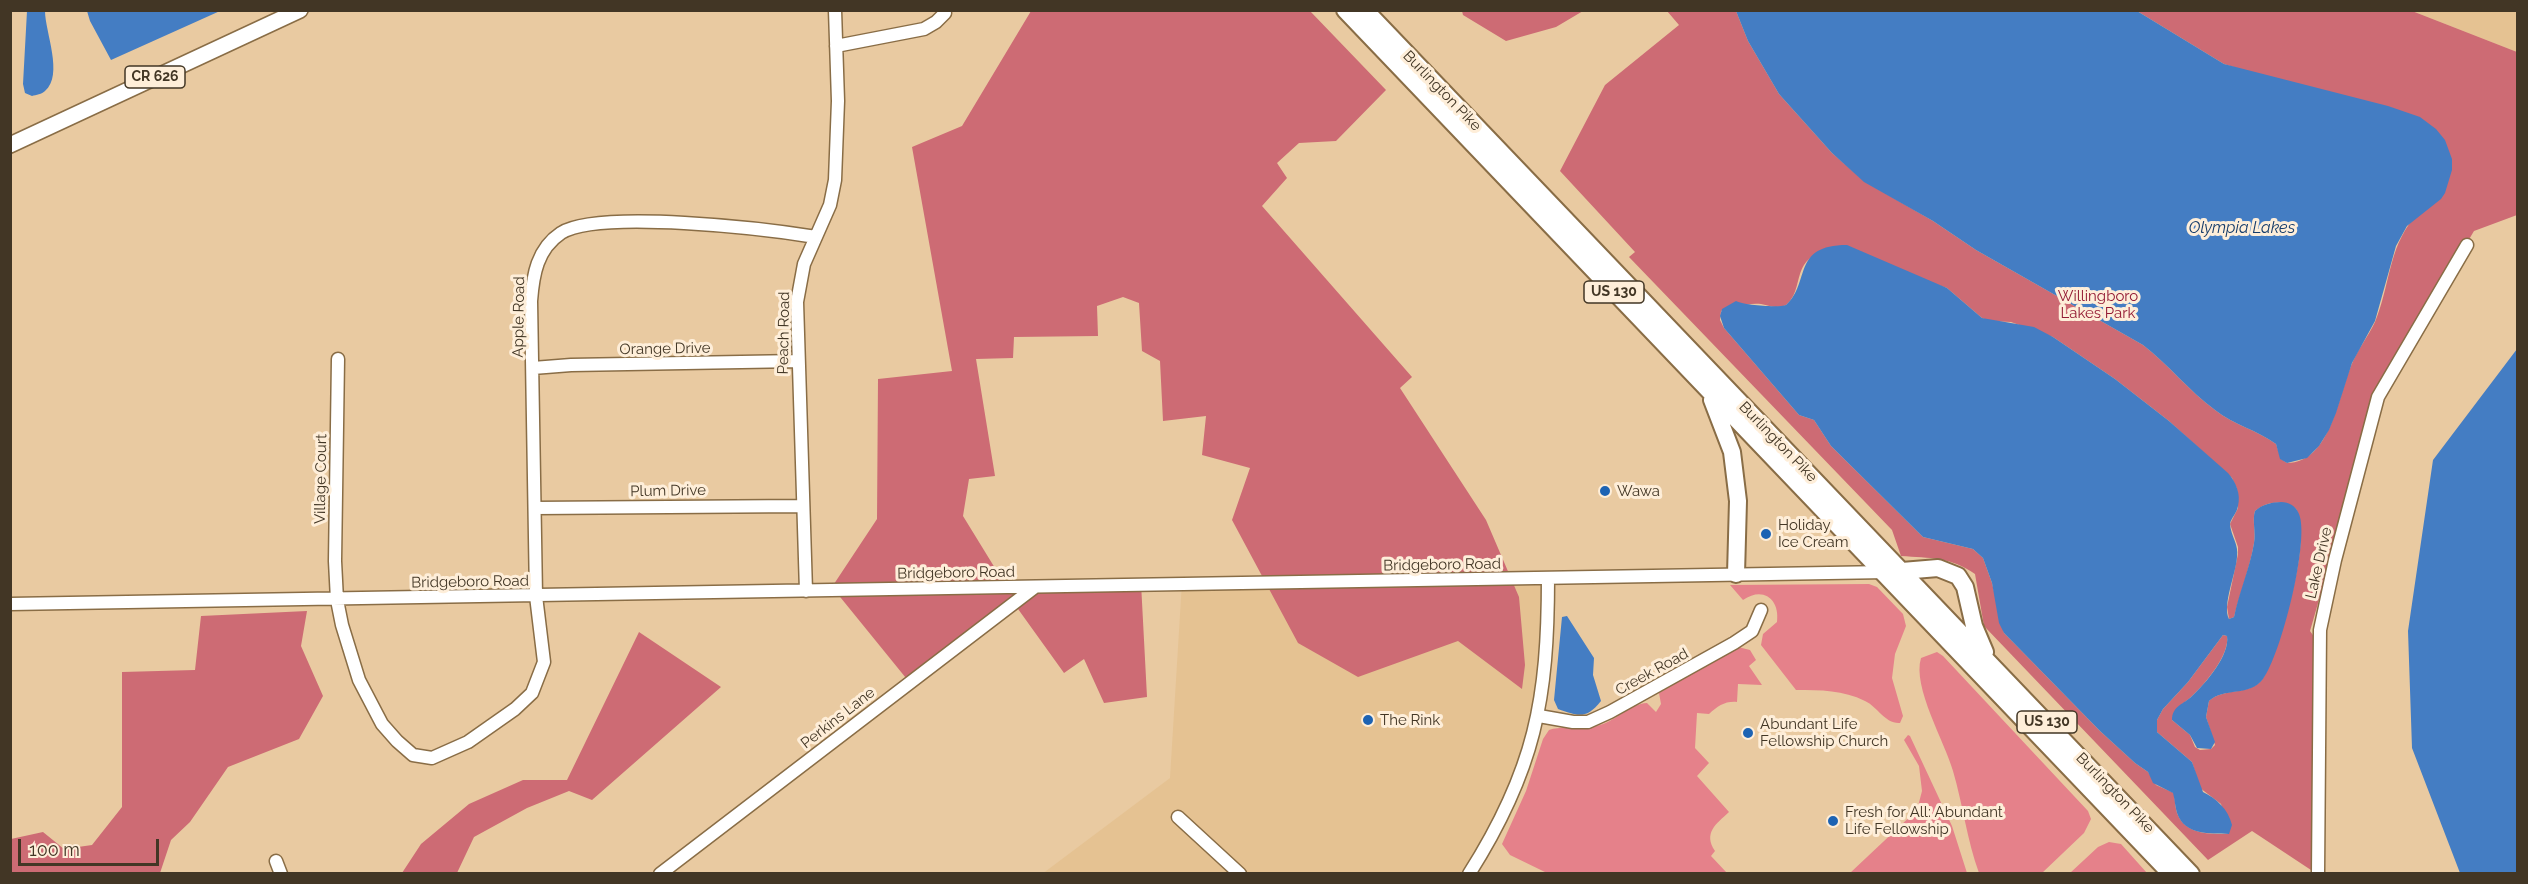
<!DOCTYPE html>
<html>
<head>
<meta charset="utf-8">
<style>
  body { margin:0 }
  #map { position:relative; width:2528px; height:884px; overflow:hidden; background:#e9caa1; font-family:Raleway,sans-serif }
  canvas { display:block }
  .frame { position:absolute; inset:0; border:12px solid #423625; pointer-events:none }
  .scale { position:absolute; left:18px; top:839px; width:141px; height:27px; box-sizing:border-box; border:3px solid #423625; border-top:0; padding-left:8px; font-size:18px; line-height:21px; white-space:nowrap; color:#423625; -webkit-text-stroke:4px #feeed9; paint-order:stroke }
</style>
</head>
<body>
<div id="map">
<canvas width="2528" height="884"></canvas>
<div class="frame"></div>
<div class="scale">100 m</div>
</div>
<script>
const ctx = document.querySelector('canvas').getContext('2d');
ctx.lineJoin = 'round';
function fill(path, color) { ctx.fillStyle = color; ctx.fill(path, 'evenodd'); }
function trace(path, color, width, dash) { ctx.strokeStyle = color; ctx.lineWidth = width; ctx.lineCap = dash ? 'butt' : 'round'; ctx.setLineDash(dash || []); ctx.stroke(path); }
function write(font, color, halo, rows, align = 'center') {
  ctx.font = font + ' Raleway,sans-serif'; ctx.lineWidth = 6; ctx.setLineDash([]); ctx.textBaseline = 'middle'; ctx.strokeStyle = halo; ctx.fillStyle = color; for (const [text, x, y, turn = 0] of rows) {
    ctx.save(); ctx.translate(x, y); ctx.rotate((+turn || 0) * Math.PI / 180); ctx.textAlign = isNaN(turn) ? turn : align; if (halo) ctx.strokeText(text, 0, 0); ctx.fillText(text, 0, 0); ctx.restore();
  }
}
fill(new Path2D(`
  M2412,11H2517V52Z
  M1548,578L1532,742L1469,873L1042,874L1170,778L1182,582Z`), '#e5c292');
fill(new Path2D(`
  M1869,584L1877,587L1903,614L1906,626L1895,654L1892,678L1903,716L1900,723C1885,724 1878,707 1865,701C1843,690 1821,690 1796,690L1761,645L1763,634L1777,622C1780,599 1763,586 1743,600L1730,585Z
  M1738,647L1750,650L1756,660L1749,666L1762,685L1738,684L1737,702C1725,701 1718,706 1709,714L1697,713L1695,748L1709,763L1697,776L1729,812C1716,824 1703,833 1715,851L1711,856L1727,873H1547L1510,855L1502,844L1526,791L1543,739L1549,730C1563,725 1584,731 1600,725C1617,720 1630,704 1647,703L1656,712L1661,704L1659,693Z
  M1937,652L1943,656L2088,811L2091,819L2084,833L2042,873H1979C1967,840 1963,805 1953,771C1945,742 1912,687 1921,658Z
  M1908,735L1910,736L1952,826L1967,873H1850L1917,810L1922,791L1919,766L1904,740Z
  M2109,842L2121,844L2147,873H2070L2098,847Z`), '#e5818a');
fill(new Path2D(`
  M1031,11H1310L1386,90L1336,141L1299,143L1277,163L1287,178L1262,206L1412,377L1400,388L1486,520L1519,597L1525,665L1522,689L1458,641L1358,677L1298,643L1232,520L1250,468L1202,455L1206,416L1163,421L1160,361L1142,351L1139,303L1123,297L1097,306L1098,336L1014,337L1013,358L976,359L995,476L969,479L963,516L1006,586L1141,583L1147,697L1104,703L1084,659L1064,673L1013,602L910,683L832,587L877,519L878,379L952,371L912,147L962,126Z
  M1462,11V10L1583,11L1556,27L1506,41L1463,15Z
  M1667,11H1736L1748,41L1779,94L1832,153L1864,181L1933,221L1976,250L2143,345C2169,365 2189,391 2215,410C2234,425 2257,430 2276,444L2281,459L2287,463C2330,463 2338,397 2351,366C2357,350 2368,337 2375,322C2390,286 2388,250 2413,219L2246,71L2224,64L2137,11H2412L2517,52V215L2474,231L2380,388L2310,631L2315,638L2311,870L2252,831L2208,860L1984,626L1975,574C1951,557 1930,558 1901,556L1892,530L1629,257L1635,252L1560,171L1605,85L1679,25ZM1828,248L1947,288L1982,318L1990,321L2011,322L2053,337L2115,379L2169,421L2232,478L2237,489L2238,508L2230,524L2238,547V554L2227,607L2229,619L2234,617C2240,593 2250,568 2254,543C2256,532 2252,520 2255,511C2266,501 2285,499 2296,509C2312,540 2284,626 2272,657C2269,665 2266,676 2260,682C2246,695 2223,688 2209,701L2206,717L2215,745L2211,749L2200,750L2195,747L2190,735L2172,720C2174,707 2184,704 2192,696C2206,683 2230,654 2227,636L2223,635L2188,682L2163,709L2157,720V732L2192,762L2200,788L2221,804L2229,834C2210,834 2185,835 2177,813C2175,807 2175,800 2174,793L2156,785L2148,772L2135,763L2100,731L2004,633L1992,583L1983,558L1973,549L1923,537L1831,446L1814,420L1799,415L1724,328L1720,320L1721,311L1736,302C1745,306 1751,303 1761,304C1771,306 1776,309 1786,305C1799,294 1796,278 1804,265C1810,256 1820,252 1828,248Z
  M307,611L301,646L323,696L299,739L228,767L190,822L171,840L160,873H11V839L43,832L64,849L92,845L122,807V672L195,670L201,616Z
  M639,632L721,687L592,800L569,791L527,808L474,837L457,873H402L421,844L469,804L523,780H567Z`), '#cd6b74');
fill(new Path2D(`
  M27,11H45C45,32 64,75 45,91C42,94 36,95 32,96L25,93L23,84Z
  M87,11V10L220,11L111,60L90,21Z
  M1736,11H2137L2224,64L2388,106L2420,117L2436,129L2445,140L2452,159V170L2445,193L2441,199L2407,226L2396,246L2375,321L2352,363L2336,413L2329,430L2319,446L2307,458L2287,463L2280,459L2276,444C2257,430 2234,425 2215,410C2189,391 2169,365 2143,345L1976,250L1933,221L1864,182L1832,153L1779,94L1748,41Z
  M1847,245L1947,288L1982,318L2034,327L2053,337L2115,379L2169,421L2228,473C2236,482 2241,494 2238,506C2237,513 2231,518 2230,524C2231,537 2239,544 2237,557C2236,574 2222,605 2229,619L2234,617C2239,592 2250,568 2254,543C2256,533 2252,519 2255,511C2261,505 2272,502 2281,502C2289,502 2296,506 2299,514C2310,540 2281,655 2263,679C2250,697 2224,687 2209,701L2206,717L2215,742L2211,749L2197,748L2190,735L2172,720C2172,706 2184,704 2192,696C2206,683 2230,655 2227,636L2223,635L2188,682L2163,709L2157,720V732L2192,762L2203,792C2217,799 2228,809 2232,825L2229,834C2210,833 2185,836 2177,813C2175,807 2175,800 2173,793L2153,783L2148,772L2135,763L2100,731L2004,633L1999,623L1992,583L1983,558L1973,549L1923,537L1831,446L1814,420L1799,415L1724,328L1720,316L1722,309L1736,301C1743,305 1778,308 1786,305C1811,283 1791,245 1847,245Z
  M2517,349V873H2460L2412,748L2408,631L2433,460Z
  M1567,616L1594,658L1593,675L1601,701C1586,720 1578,716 1558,709L1554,700L1562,617Z`), '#447dc3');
const minor = new Path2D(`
  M836,46L924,29L936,22L945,13
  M338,359L335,561L337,600L342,625L359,680L382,724L397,741L413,755L432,758L468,742L515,709L532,693L544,662L536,596L531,301C533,275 537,249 561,233C599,209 767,229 816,237
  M533,368L571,365L798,361
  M535,508L802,506
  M806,591L797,302L804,264L830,205L835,180L838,101L835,10
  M10,604L1887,572
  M1539,716L1573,722H1588L1610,712L1734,643L1752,631L1761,610
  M1178,817L1240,874
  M276,861L281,874
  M660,874L1035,587
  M1469,874C1535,770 1548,699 1548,578
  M2318,874L2320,630L2335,560L2378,397L2467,245`);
const major = new Path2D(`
  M10,145L300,10`);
const highway = new Path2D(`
  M1345,10L2171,874
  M1365,10L2191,874
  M1712,400L1732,452L1738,501L1736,574
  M1902,571L1938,568L1958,576L1965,587L1974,626L1985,652`);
trace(minor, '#896d46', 15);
trace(major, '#896d46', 18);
trace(highway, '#896d46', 20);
trace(minor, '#fff', 12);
trace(major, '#fff', 15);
trace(highway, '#fff', 16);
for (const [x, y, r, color] of [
  [1605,491,6,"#1d63b3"],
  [1766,534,6,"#1d63b3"],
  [1368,720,6,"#1d63b3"],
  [1748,733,6,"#1d63b3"],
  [1833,821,6,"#1d63b3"]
]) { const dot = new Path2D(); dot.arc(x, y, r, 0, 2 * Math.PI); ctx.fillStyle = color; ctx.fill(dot); trace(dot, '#feeed9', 2); }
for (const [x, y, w] of [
  [155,77,60],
  [1614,292,60],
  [2047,722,60]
]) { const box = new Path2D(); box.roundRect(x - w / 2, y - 11, w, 22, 4.5); ctx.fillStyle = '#feeed9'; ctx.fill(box); trace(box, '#423625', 1.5); }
write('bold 14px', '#423625', null, [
  ["CR 626",155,77],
  ["US 130",1614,292],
  ["US 130",2047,722]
]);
write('15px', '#423625', '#feeed9', [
  ["Burlington Pike",1442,91,46],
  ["Apple Road",519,317,-89],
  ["Peach Road",784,333,-89],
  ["Orange Drive",665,349,-1],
  ["Burlington Pike",1778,442,46],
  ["Village Court",321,479,-89],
  ["Plum Drive",668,491,-1],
  ["Lake Drive",2319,563,-77],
  ["Bridgeboro Road",1442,565,-1],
  ["Bridgeboro Road",956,573,-1],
  ["Bridgeboro Road",470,582,-1],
  ["Creek Road",1652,672,-29],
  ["Perkins Lane",838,718,-38],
  ["Burlington Pike",2115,793,46]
]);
write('15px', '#931a34', '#feeed9', [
  ["Willingboro",2098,296],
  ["Lakes Park",2098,313]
]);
write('15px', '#423625', '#feeed9', [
  ["Wawa",1617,491],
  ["Holiday",1778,525],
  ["Ice Cream",1778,542],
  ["The Rink",1380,720],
  ["Abundant Life",1760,724],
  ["Fellowship Church",1760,741],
  ["Fresh for All: Abundant",1845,812],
  ["Life Fellowship",1845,829]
], 'left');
write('italic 16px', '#143b6a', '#feeed9', [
  ["Olympia Lakes",2242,228]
]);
</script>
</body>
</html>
